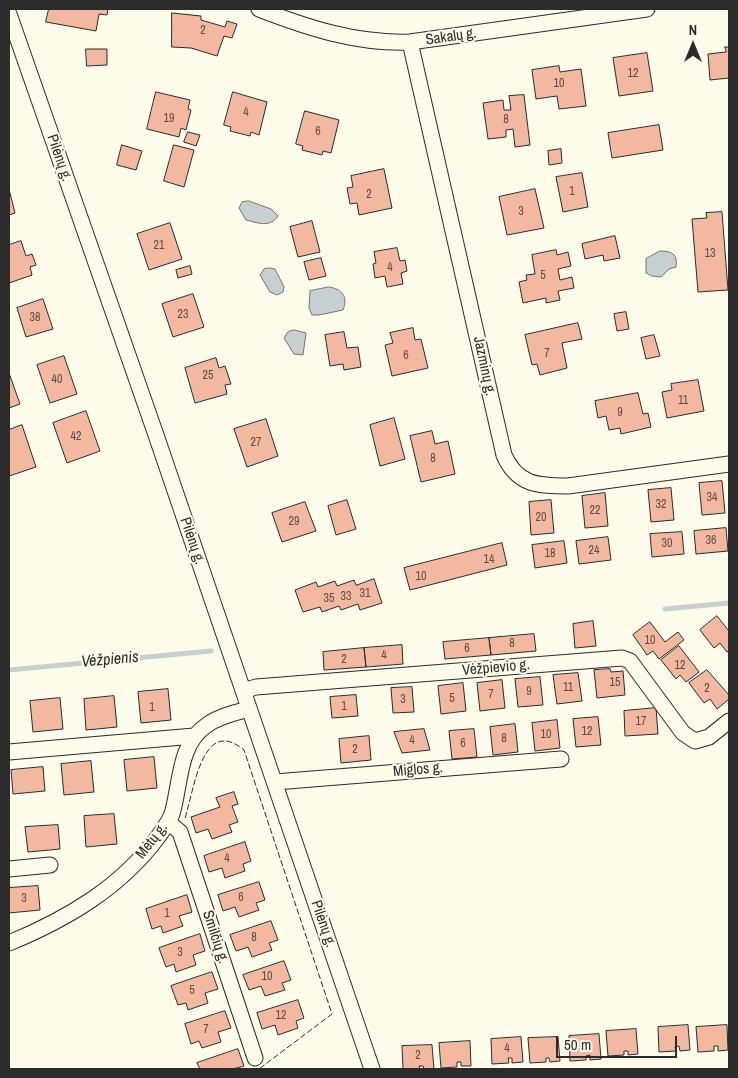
<!DOCTYPE html>
<html>
<head>
<meta charset="utf-8">
<style>
  body { margin:0 }
  #map { position:relative; width:738px; height:1078px; overflow:hidden; background:#fdfbea; font-family:"Archivo Narrow",sans-serif }
  canvas { display:block }
  .frame { position:absolute; inset:0; border:10px solid #2b2b2b; pointer-events:none }
  .north { position:absolute; left:668px; top:20px; width:50px; height:50px; -webkit-text-stroke:4px #fdfbea; paint-order:stroke; rotate:0deg; font-size:14px; font-weight:700; line-height:20px; text-align:center; color:#2b2b2b }
  .north::after { content:''; display:block; margin:auto; width:18px; height:22px; background:#2b2b2b; clip-path:polygon(50% 0,100% 100%,50% 72%,0 100%) }
  .scale { position:absolute; left:556px; top:1036px; width:121px; height:22px; box-sizing:border-box; border:2px solid #2b2b2b; border-top:0; padding-left:6px; font-size:15px; line-height:18px; white-space:nowrap; color:#2b2b2b; -webkit-text-stroke:4px #fdfbea; paint-order:stroke }
</style>
</head>
<body>
<div id="map">
<canvas width="738" height="1078"></canvas>
<div class="frame"></div>
<div class="north">N</div>
<div class="scale">50 m</div>
</div>
<script>
const ctx = document.querySelector('canvas').getContext('2d');
ctx.lineJoin = 'round';
function fill(path, color) { ctx.fillStyle = color; ctx.fill(path, 'evenodd'); }
function trace(path, color, width, dash) { ctx.strokeStyle = color; ctx.lineWidth = width; ctx.lineCap = dash ? 'butt' : 'round'; ctx.setLineDash(dash || []); ctx.stroke(path); }
function write(font, color, halo, rows, align = 'center') {
  ctx.font = font + ' "Archivo Narrow",sans-serif'; ctx.lineWidth = 4; ctx.setLineDash([]); ctx.textBaseline = 'middle'; ctx.strokeStyle = halo; ctx.fillStyle = color; for (const [text, x, y, turn = 0] of rows) {
    ctx.save(); ctx.translate(x, y); ctx.rotate((+turn || 0) * Math.PI / 180); ctx.textAlign = isNaN(turn) ? turn : align; if (halo) ctx.strokeText(text, 0, 0); ctx.fillText(text, 0, 0); ctx.restore();
  }
}
const water = new Path2D(`
  M249,201L271,209L278,216C270,228 258,223 246,220L239,208L242,202Z
  M660,251C672,251 678,254 676,267L669,269L661,277L652,276L646,273V259Z
  M270,268L275,269L284,287L283,292L277,295L270,292L260,275L264,269Z
  M329,287C343,289 348,297 343,310L319,315H312L309,308L310,291Z
  M294,330L306,333L303,355L294,354L284,338L288,332Z`);
fill(water, '#c7d0d0');
trace(water, '#74746e', 1);
trace(new Path2D(`
  M665,609L729,603
  M9,670L211,651`), '#c7d0d0', 5);
const building = new Path2D(`
  M49,9H108L107,15L99,14L96,31L46,22Z
  M172,13L201,16V20L225,27L227,21L237,24L232,38L224,36L217,56L191,48L172,47Z
  M725,47H729V78L710,80L708,54L726,52Z
  M86,49H107V65L87,66Z
  M647,53L653,91L619,96L613,58Z
  M559,66L560,72L581,69L586,106L559,109L557,96L536,99L532,70Z
  M156,92L190,100L188,109L191,110L186,130L181,128L179,137L147,129Z
  M233,92L267,102L259,135L251,132L250,136L230,131L231,127L224,125Z
  M524,95L530,145L515,147L513,129L506,130V137L488,139L483,103L503,100L504,110H511L509,96Z
  M305,111L339,120L331,153L323,151L322,155L302,150L303,146L296,144Z
  M659,125L663,150L612,158L608,133Z
  M188,132L200,135L196,146L184,142Z
  M122,145L142,151L136,170L117,165Z
  M174,145L194,150L184,187L164,181Z
  M561,149L562,163L549,165L548,151Z
  M384,169L392,208L359,215L357,203L350,204L347,188L353,187L351,176Z
  M582,173L588,207L563,212L556,177Z
  M9,189L15,213L9,215Z
  M535,189L544,228L507,235L499,197Z
  M722,212L728,290L698,292L692,219L707,218L706,213Z
  M312,221L320,252L298,257L290,227Z
  M170,223L182,259L149,270L137,234Z
  M615,236L620,258L604,261L603,255L585,259L582,244Z
  M21,241L26,256L32,254L36,265L30,267L32,275L9,283V245Z
  M397,248L400,261L405,260L407,271L401,273L403,284L387,287L385,276L375,278L373,264L376,263L374,252Z
  M556,250L557,255L568,252L571,266L558,269L560,280L572,277L574,288L558,291L560,300L546,303V298L523,303L519,282L527,280L526,275L535,274L532,255Z
  M321,258L326,276L309,280L304,262Z
  M190,266L192,274L178,278L176,270Z
  M193,294L204,327L173,337L162,304Z
  M43,299L53,329L26,337L17,308Z
  M626,312L629,329L617,331L614,314Z
  M578,323L582,339L562,343L567,368L540,375L537,364L532,365L525,335Z
  M413,328L415,340L421,339L428,368L392,376L385,345L393,343L390,333Z
  M344,332L347,348L358,347L361,367L344,370L343,364L330,366L325,335Z
  M654,335L660,356L646,359L641,338Z
  M64,356L77,394L50,403L37,365Z
  M216,358L219,368L225,366L231,384L225,385L227,394L195,403L185,368Z
  M9,373L20,404L9,408Z
  M698,380L704,411L667,418L662,392L672,390L671,384Z
  M638,393L643,414L648,413L651,427L621,434L620,428L609,430L606,416L598,418L595,401Z
  M86,411L100,451L67,463L53,423Z
  M394,418L405,459L380,466L370,425Z
  M266,419L278,456L247,467L234,429Z
  M22,425L36,467L9,476V430Z
  M432,431L435,444L448,441L455,474L421,482L410,436Z
  M722,481L725,513L702,515L699,483Z
  M671,488L674,520L651,522L648,490Z
  M605,493L608,526L585,528L582,496Z
  M347,500L356,529L336,535L328,506Z
  M551,500L554,533L531,535L529,502Z
  M305,502L316,531L282,542L272,513Z
  M726,528L728,551L696,554L694,531Z
  M682,532L684,554L652,557L650,534Z
  M608,537L611,560L579,564L576,541Z
  M564,541L567,563L535,568L532,545Z
  M502,543L507,565L410,590L404,568Z
  M374,579L382,603L360,610L358,604L341,610L339,606L322,612L320,607L303,612L295,590L316,582L318,587L335,581L337,586L354,580L356,585Z
  M717,616L729,631V651L727,652L720,643L714,648L700,630Z
  M593,621L596,646L575,648L573,624Z
  M650,622L665,642L678,632L684,640L659,659L653,651L647,655L633,635Z
  M534,634L536,651L491,655L489,638Z
  M489,638L491,655L445,659L443,642Z
  M402,645L403,664L366,667L364,648Z
  M679,646L699,672L686,682L680,675L676,679L661,660Z
  M364,648L366,667L324,670L323,652Z
  M610,669L611,672L623,671L625,695L597,698L594,670Z
  M707,670L729,695V699L717,709L710,699L704,703L689,683Z
  M578,673L582,701L557,704L553,675Z
  M540,677L543,705L518,707L515,679Z
  M502,680L505,708L480,711L477,683Z
  M463,683L466,711L441,714L438,686Z
  M412,687L414,712L393,713L391,688Z
  M168,689L171,720L141,723L138,692Z
  M356,695L358,716L332,718L330,697Z
  M114,696L117,727L86,730L84,699Z
  M60,698L63,729L33,732L30,701Z
  M656,708L658,734L625,736L624,711Z
  M598,717L601,745L576,747L573,719Z
  M557,720L560,748L535,751L532,723Z
  M515,724L518,752L493,755L490,727Z
  M424,729L430,750L402,753L394,732Z
  M474,729L477,757L452,759L449,731Z
  M369,736L371,760L341,763L339,739Z
  M154,757L157,788L127,791L124,760Z
  M91,761L94,792L64,795L61,764Z
  M43,767L45,791L13,794L11,770Z
  M234,792L238,804L232,806L238,822L229,825L232,832L212,839L208,829L196,833L191,817L220,807L216,798Z
  M114,814L117,844L86,847L84,816Z
  M58,825L60,849L28,852L25,827Z
  M245,842L251,861L243,864L245,871L225,878L222,868L209,872L204,856Z
  M259,882L265,900L256,903L259,910L239,917L235,907L223,911L218,895Z
  M38,886L40,910L9,913V888Z
  M187,895L192,912L179,916L183,926L163,933L161,926L152,929L146,909Z
  M271,921L278,940L269,943L272,950L252,957L248,947L236,951L230,935Z
  M200,934L205,951L193,955L196,965L176,972L174,964L166,967L159,948Z
  M284,961L291,980L282,983L285,990L265,996L261,986L249,990L243,975Z
  M212,972L218,989L205,993L208,1003L188,1010L186,1003L178,1005L171,986Z
  M298,1000L304,1018L296,1021L298,1028L278,1035L275,1025L262,1029L257,1013Z
  M225,1011L231,1028L218,1032L221,1042L202,1048L199,1041L191,1044L185,1024Z
  M688,1025L690,1050L680,1051L679,1046L675,1047L676,1051L659,1052L658,1027Z
  M727,1025L728,1050L718,1051V1046H714V1051L698,1052L696,1027Z
  M636,1029L638,1054L628,1055V1051H624V1055L608,1056L606,1031Z
  M599,1034L601,1059L590,1060V1055L586,1056V1060L570,1061L569,1036Z
  M521,1037L523,1062L512,1063V1058H508L509,1063L492,1064L491,1039Z
  M558,1037L560,1061L550,1062L549,1058H546V1062L530,1063L528,1038Z
  M470,1041L471,1066H461V1062H457V1067L441,1068L439,1043Z
  M432,1045L434,1069H424L423,1066H419L420,1069H403L402,1046Z
  M238,1049L244,1066L233,1069H200L197,1063Z`);
fill(building, '#f2b8a0');
trace(building, '#2b2b2b', 1);
const street = new Path2D(`
  M259,9C308,28 357,44 410,42L647,9
  M9,14L156,435L372,1069
  M410,42L504,455C517,485 538,486 568,486L729,464
  M243,691L256,687L622,658L630,661L683,733L695,741L709,737L729,721
  M9,752L194,736
  M275,782L561,759
  M168,822L180,832L255,1058
  M9,869L50,865
  M9,943C67,919 120,888 158,837C163,830 169,822 172,814C181,784 178,744 207,725C219,716 235,713 249,709`);
trace(street, '#2b2b2b', 17);
trace(street, '#fdfbea', 15);
trace(new Path2D(`
  M185,818C194,791 202,715 244,750L332,1014L259,1069`), '#2b2b2b', 1, [6, 2.5]);
write('12px', '#5d4e48', null, [
  ["2",203,31],
  ["12",633,74],
  ["10",559,84],
  ["4",246,113],
  ["19",169,119],
  ["8",506,120],
  ["6",318,132],
  ["1",572,192],
  ["2",369,195],
  ["3",521,212],
  ["21",159,246],
  ["13",710,254],
  ["4",390,268],
  ["5",543,276],
  ["23",183,315],
  ["38",35,318],
  ["7",547,354],
  ["6",406,356],
  ["25",208,376],
  ["40",57,380],
  ["11",683,401],
  ["9",620,413],
  ["42",76,437],
  ["27",256,443],
  ["8",433,459],
  ["34",712,498],
  ["32",661,505],
  ["22",595,511],
  ["20",541,518],
  ["29",294,522],
  ["36",711,541],
  ["30",667,544],
  ["24",594,551],
  ["18",550,554],
  ["14",489,560],
  ["10",421,577],
  ["31",365,594],
  ["33",346,597],
  ["35",329,599],
  ["10",650,641],
  ["8",512,644],
  ["6",467,649],
  ["4",384,656],
  ["2",344,660],
  ["12",680,666],
  ["15",615,683],
  ["11",568,688],
  ["2",707,689],
  ["9",529,692],
  ["7",491,695],
  ["5",452,699],
  ["3",403,700],
  ["1",344,707],
  ["1",152,708],
  ["17",641,722],
  ["12",587,732],
  ["10",546,735],
  ["8",504,739],
  ["4",412,741],
  ["6",463,744],
  ["2",355,750],
  ["4",227,859],
  ["6",241,898],
  ["3",24,899],
  ["1",167,914],
  ["8",254,938],
  ["3",180,953],
  ["10",267,977],
  ["5",192,991],
  ["12",281,1016],
  ["7",206,1030],
  ["4",507,1049],
  ["2",418,1056]
]);
write('15px', '#2b2b2b', '#fdfbea', [
  ["Sakalų g.",451,37,-8],
  ["Pilėnų g.",59,158,71],
  ["Jazminų g.",484,366,78],
  ["Pilėnų g.",192,541,71],
  ["Vėžpievio g.",496,668,-5],
  ["Miglos g.",418,770,-5],
  ["Mėtų g.",152,841,-52],
  ["Pilėnų g.",323,924,71],
  ["Smilčių g.",215,937,72]
]);
write('italic 16px', '#2b2b2b', '#fdfbea', [
  ["Vėžpienis",110,660,-5]
]);
</script>
</body>
</html>
